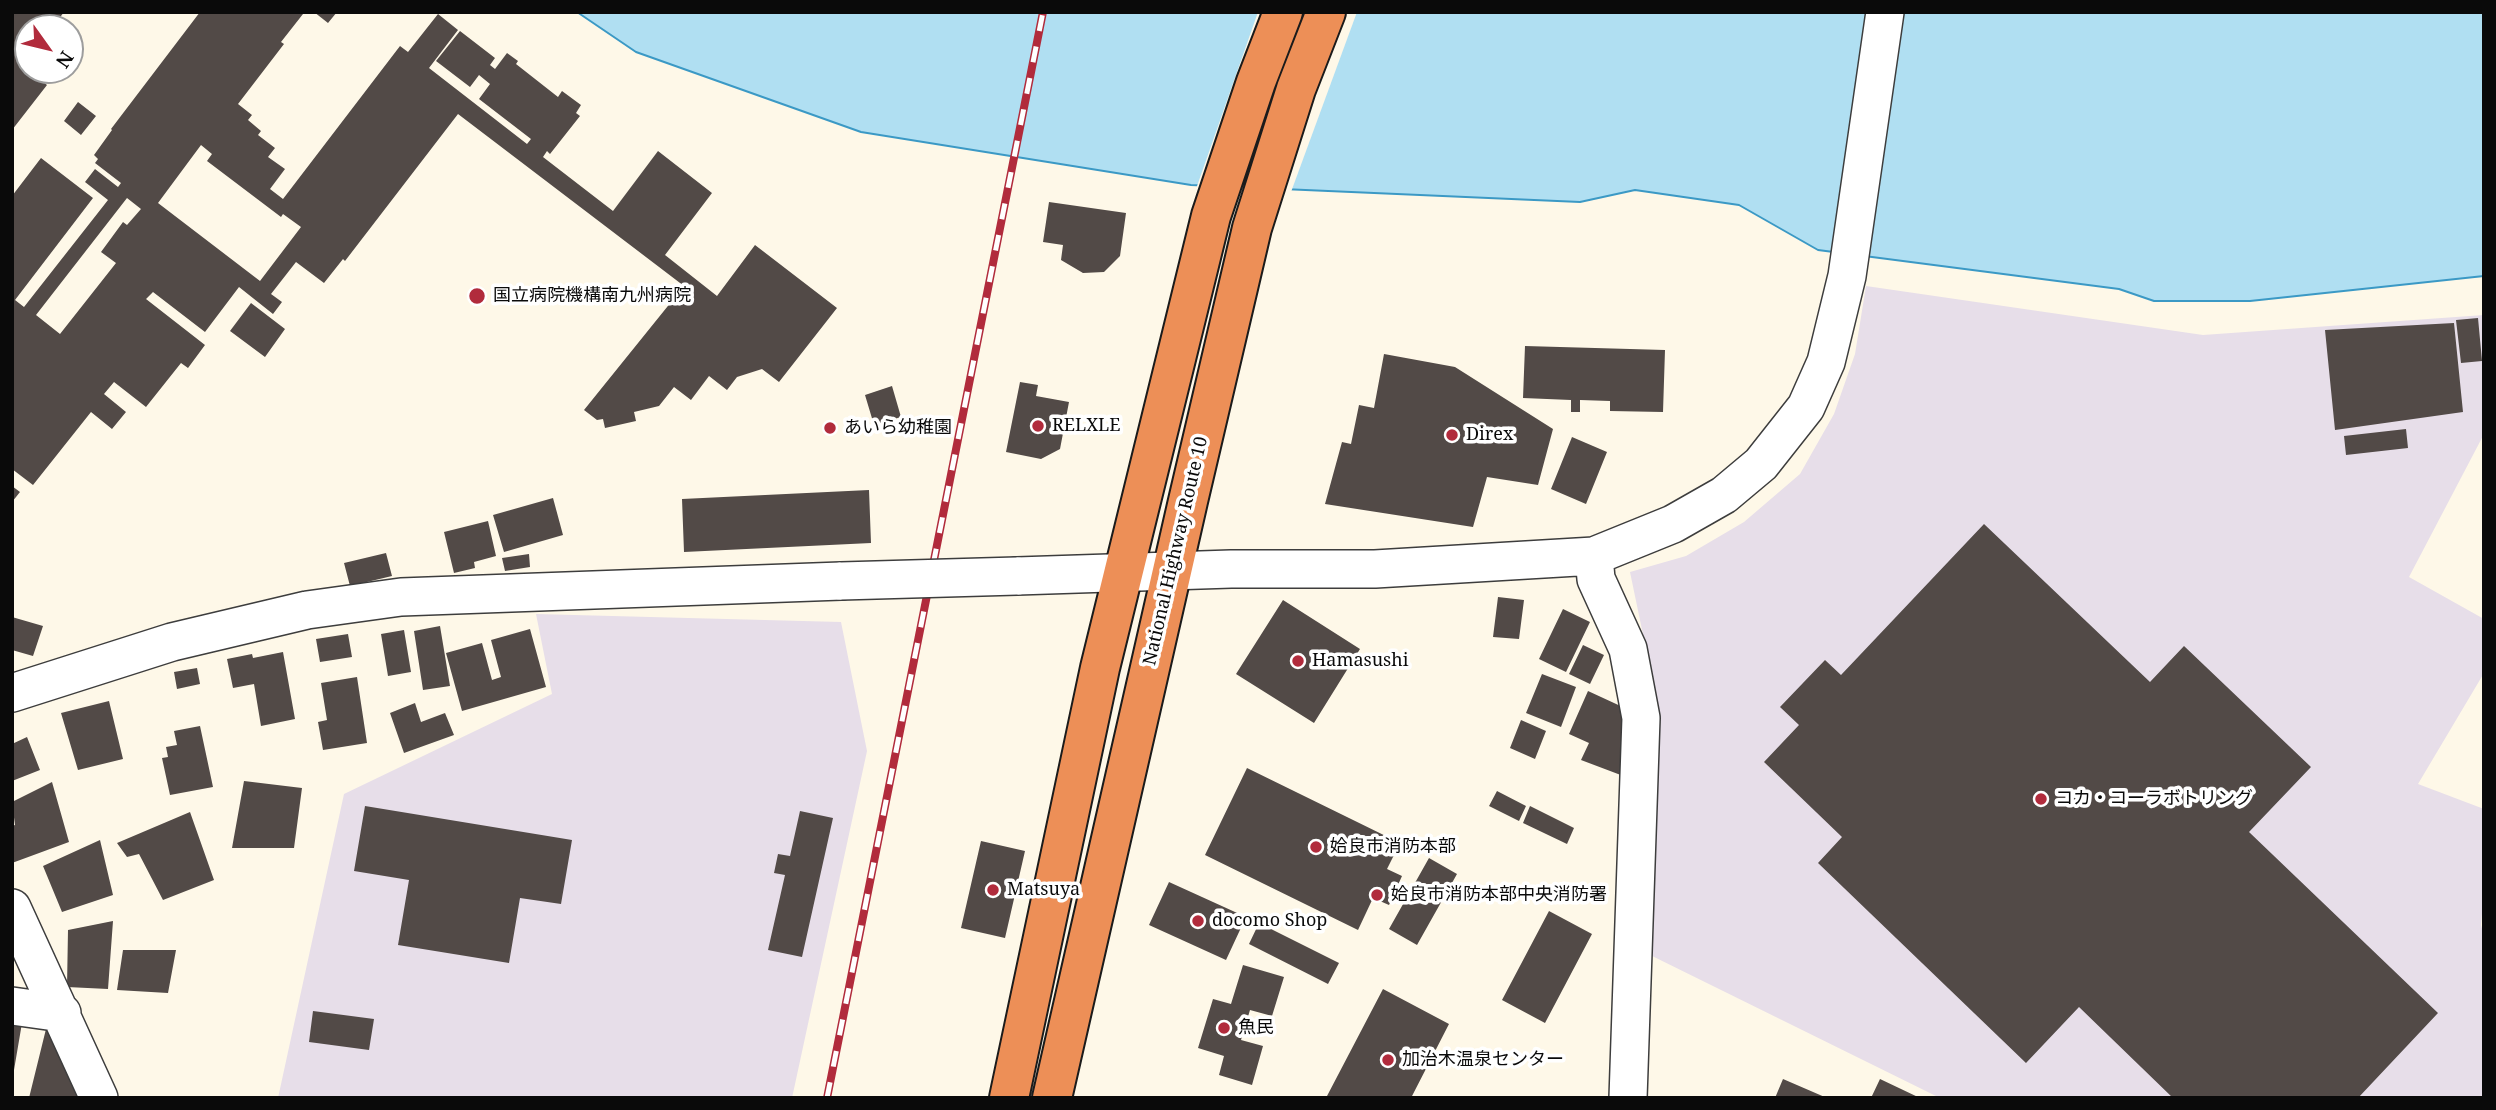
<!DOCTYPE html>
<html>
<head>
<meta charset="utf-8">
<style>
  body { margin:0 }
  #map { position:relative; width:2496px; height:1110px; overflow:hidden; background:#fef8e8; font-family:"Noto Serif",serif }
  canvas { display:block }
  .frame { position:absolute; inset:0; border:14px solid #0a0a0a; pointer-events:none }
  .north { position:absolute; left:14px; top:14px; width:70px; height:70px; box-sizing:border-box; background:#fff; border:2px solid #9d9d9d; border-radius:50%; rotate:124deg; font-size:19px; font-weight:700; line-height:28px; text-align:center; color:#0a0a0a }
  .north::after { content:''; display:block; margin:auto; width:24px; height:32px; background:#b12b3c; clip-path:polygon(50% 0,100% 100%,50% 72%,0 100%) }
</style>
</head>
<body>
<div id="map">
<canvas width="2496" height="1110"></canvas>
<div class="frame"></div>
<div class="north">N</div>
</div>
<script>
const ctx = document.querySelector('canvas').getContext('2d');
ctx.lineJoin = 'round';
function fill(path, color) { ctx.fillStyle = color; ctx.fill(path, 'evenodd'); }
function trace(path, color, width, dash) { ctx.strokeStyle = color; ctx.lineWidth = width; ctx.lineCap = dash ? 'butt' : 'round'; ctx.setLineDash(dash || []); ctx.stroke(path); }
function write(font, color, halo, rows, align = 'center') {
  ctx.font = font + ' "Noto Serif","Noto Sans JP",serif'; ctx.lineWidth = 7; ctx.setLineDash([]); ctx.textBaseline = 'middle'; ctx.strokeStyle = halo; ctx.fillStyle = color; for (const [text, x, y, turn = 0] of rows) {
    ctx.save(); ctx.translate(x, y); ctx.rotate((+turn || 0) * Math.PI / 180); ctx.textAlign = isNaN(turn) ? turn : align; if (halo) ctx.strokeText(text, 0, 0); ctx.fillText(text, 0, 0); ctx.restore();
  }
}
fill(new Path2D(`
  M1866,286L2203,335L2484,315V434L2409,577L2484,619V673L2418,784L2484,809V891L2481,925L2484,936V1098H1940L1642,951L1657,702L1630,572L1686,556L1744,522L1800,474L1834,414L1855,354Z
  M536,614L841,622L867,751L792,1098H278L344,794L552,694Z`), '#e7dee9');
const water = new Path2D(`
  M577,12H2484V276L2250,301H2154L2119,289L1818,250L1739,205L1635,190L1580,202L1191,185L861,132L636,52Z`);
fill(water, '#b0dff2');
trace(water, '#3b99c5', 2);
fill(new Path2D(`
  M1258,12H1357L1291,192L1196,189Z`), '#fef8e8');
fill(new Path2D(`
  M12,12H64L52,28H28V58L22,65L47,85L12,130Z
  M200,12L303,14L281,42L284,44L238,104L252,115L248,120L261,131L258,135L275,148L268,157L285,169L270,189L283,199L400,46L408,52L438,14L458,30L429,68L527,144L531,139L479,99L490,84L479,75L470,87L436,61L460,31L495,58L490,65L495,69L507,53L518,61L516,64L558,97L562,91L581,105L576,113L580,116L550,154L547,151L543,157L613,211L658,151L712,193L665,255L717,296L755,245L837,308L779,382L762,369L737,377L727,390L709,376L691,400L674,387L659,406L634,412L636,421L605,428L603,419L597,420L584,410L684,286L458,114L345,261L343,259L324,283L296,262L271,294L282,302L273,314L239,287L205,332L153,292L146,299L205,345L188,368L181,363L146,407L114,382L104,394L126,412L112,429L91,412L33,485L12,469V196L41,158L93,198L15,300L24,307L108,200L85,182L95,169L118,187L121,183L95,163L98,159L94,155L112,130L111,129ZM201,145L212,154L207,161L281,217L283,214L301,227L260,281L158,203ZM127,198L141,209L127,225L123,222L101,252L116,263L60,334L36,315Z
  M314,12H337L328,23Z
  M78,102L96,116L81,135L64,121Z
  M1049,202L1126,213L1120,256L1104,272L1083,273L1061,260L1063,245L1043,242Z
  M251,303L285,329L265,357L230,331Z
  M2478,318L2482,361L2461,363L2456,320Z
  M2454,323L2463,412L2335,430L2325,330Z
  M1525,346L1665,350L1663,412L1610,411V401L1580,400V412H1571V400L1523,398Z
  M1384,354L1455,367L1553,429L1538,485L1487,477L1473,527L1325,504L1342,442L1351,444L1359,405L1374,408Z
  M1020,382L1038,385L1036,396L1069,402L1060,449L1041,459L1006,452Z
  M892,386L901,417L874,425L865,395Z
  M2406,429L2408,448L2346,455L2344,436Z
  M1572,437L1607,452L1586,504L1551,489Z
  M12,486L20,492L12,502Z
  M869,490L871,543L684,552L682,499Z
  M553,498L563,535L504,552L493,515Z
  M488,521L496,556L474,562L475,568L454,573L444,532Z
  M1984,524L2150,682L2184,646L2311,767L2249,832L2438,1013L2358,1098H2173L2079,1007L2026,1063L1818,863L1842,837L1764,762L1799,725L1780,707L1825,660L1841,675Z
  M386,553L392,576L350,586L344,563Z
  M529,554L530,567L505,571L502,558Z
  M1498,597L1524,600L1519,639L1493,637Z
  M1283,600L1360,649L1314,723L1236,674Z
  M1563,609L1590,622L1566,672L1539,659Z
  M12,617L43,626L33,656L12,650Z
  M440,626L450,686L423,690L414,631Z
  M530,629L546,687L462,711L446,653L482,643L492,680L501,677L491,640Z
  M404,630L411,672L388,676L381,634Z
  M348,634L352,657L320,662L316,639Z
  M1583,645L1604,655L1590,684L1569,674Z
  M283,652L295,719L261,726L254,684L233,688L227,659L252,654L253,658Z
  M197,668L200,684L177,689L174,672Z
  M1542,674L1576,687L1561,727L1526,713Z
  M357,677L367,743L323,750L318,722L327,720L321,683Z
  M1588,691L1627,709L1626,777L1581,760L1589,743L1569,734Z
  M109,701L123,759L78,770L61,713Z
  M415,703L421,722L445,713L454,735L404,753L390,713Z
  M1521,720L1546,731L1535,759L1510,748Z
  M200,726L213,787L170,795L162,758L168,757L166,747L177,745L174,731Z
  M27,737L40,770L12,781V744Z
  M1247,768L1400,843L1387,869L1402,876L1389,905L1373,898L1358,930L1205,855Z
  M244,781L302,788L294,848H232Z
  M52,782L69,842L12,863V826L15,825L12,802Z
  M1497,791L1526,806L1519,821L1489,806Z
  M365,806L572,840L561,904L520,898L509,963L398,945L409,880L354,871Z
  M1530,806L1574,828L1567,844L1523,823Z
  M800,811L833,818L802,957L768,950L785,875L774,873L778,854L790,856Z
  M190,812L214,880L163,900L139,854L127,857L117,843Z
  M100,840L113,895L62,912L43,866Z
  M981,841L1025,851L1005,938L961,928Z
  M1429,858L1457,874L1417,945L1389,929Z
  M1169,882L1246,917L1226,960L1149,925Z
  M1549,911L1592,934L1545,1023L1502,1000Z
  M113,921L108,989L67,987L68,930Z
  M1259,923L1339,963L1328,984L1249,944Z
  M123,950H176L168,993L117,990Z
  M1243,965L1284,977L1272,1016L1250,1010L1241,1040L1263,1046L1252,1085L1219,1075L1224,1056L1198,1048L1213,999L1231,1004Z
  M1383,989L1449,1024L1411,1098H1331L1327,1096Z
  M313,1011L374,1019L369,1050L309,1042Z
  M12,1021L22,1023L14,1070L12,1069Z
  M46,1029L56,1031L89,1098H29Z
  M1783,1079L1827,1098H1775Z
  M1880,1079L1920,1098H1871Z`), '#524a47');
const minor = new Path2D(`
  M1594,556L1596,579L1628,649L1641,718L1628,1098
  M1017,576L1231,569H1375L1594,556L1673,524L1724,495L1761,464L1806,407L1826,362L1847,276L1885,12
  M12,693L172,642L307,610L401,597L841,581
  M12,908L99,1098
  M12,1006L62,1013`);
const highway = new Path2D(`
  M1009,1098L1100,668L1211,216L1256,82L1283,12
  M1052,1098L1188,501L1252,228L1296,89L1326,12`);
trace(minor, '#3d3d3d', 40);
trace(highway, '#1b1b1b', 42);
trace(minor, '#fff', 37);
trace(highway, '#ed8f57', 38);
const rail = new Path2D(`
  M827,1098L1043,12`);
trace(rail, '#b12b3c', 8);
trace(rail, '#fff', 5, [16]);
const minorBridge = new Path2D(`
  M841,581L1017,576`);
trace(minorBridge, '#3d3d3d', 40, []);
trace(minorBridge, '#fff', 37);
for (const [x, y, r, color] of [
  [477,296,9,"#b12b3c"],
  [1038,426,7,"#b12b3c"],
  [830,428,7,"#b12b3c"],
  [1452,435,7,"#b12b3c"],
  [1298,661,7,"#b12b3c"],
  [2041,799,7,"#b12b3c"],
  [1316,847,7,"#b12b3c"],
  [993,890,7,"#b12b3c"],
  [1377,895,7,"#b12b3c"],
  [1198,921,7,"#b12b3c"],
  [1224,1028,7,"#b12b3c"],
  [1388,1060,7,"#b12b3c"]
]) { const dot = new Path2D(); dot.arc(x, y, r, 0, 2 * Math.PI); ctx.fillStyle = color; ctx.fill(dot); trace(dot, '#fff', 2.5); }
write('18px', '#0a0a0a', '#fff', [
  ["国立病院機構南九州病院",493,296],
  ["RELXLE",1052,426],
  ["あいら幼稚園",844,428],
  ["Direx",1466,435],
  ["Hamasushi",1312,661],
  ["コカ・コーラボトリング",2055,799],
  ["姶良市消防本部",1330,847],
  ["Matsuya",1007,890],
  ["姶良市消防本部中央消防署",1391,895],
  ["docomo Shop",1212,921],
  ["魚民",1238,1028],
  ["加治木温泉センター",1402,1060]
], 'left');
write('18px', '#0a0a0a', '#fff', [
  ["National Highway Route 10",1176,551,-77]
]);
</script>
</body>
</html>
